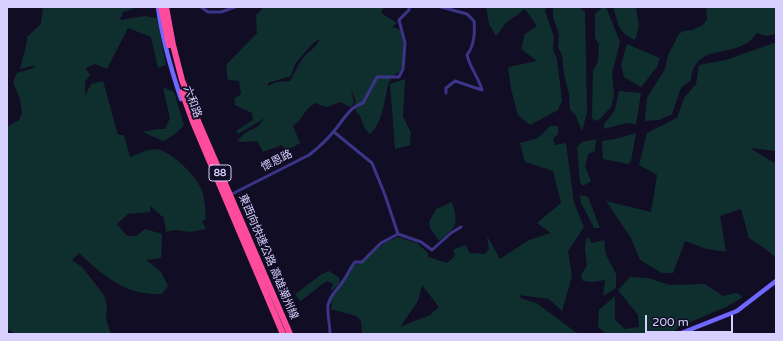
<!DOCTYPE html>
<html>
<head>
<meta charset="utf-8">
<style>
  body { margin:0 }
  #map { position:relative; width:783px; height:341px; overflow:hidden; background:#110d24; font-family:"Varela Round",sans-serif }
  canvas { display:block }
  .frame { position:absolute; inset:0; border:8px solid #d7d0ff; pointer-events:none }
  .scale { position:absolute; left:645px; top:315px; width:88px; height:18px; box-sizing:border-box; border:2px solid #d7d0ff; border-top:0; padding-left:5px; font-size:12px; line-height:14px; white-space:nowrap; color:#d7d0ff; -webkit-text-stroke:3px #110d24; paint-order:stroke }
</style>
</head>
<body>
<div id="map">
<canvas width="783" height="341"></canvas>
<div class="frame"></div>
<div class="scale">200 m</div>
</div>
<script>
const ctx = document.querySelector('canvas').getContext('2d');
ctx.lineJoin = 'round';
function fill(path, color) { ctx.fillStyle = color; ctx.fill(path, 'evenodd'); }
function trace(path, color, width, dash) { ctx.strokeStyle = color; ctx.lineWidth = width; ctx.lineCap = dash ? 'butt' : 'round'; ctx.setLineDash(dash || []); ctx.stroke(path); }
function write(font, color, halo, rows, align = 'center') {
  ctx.font = font + ' "Varela Round","Noto Sans TC",sans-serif'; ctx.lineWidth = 4; ctx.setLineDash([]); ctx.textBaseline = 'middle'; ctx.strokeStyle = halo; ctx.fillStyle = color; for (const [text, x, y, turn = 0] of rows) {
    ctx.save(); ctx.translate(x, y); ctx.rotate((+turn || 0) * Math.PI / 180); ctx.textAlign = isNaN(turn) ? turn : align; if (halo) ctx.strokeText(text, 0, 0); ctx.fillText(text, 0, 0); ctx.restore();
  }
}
fill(new Path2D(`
  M43,7H139L123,12L120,20L145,16L157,18L166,65L158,68L151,37L128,28L107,69L95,64L86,68L90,75L85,82V96L91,84L103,81L118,135H124L130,157C139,154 150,147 160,150C174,154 200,179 203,194C205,202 205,211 206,219L202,221L206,229L190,232L175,230L166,232L164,218L150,206V212L128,214L117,224L127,236H136L145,229L162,234L161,258L146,260L161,272L168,286L162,294C156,294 149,294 143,293C118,289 97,270 79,253L72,260L82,267L104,295L107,306L106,319L111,334H16L7,329V127L19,120L22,113L20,99L13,82L17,73L24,71L36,67L32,66L20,69C22,58 27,48 27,37L41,24Z
  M264,7H384L381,13L397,23L392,27L399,29L404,36L402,67L399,72C385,78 387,99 382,112C380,120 376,128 370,134L365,129L360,116L356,112L355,99L351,89L354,104L350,107L341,102L326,107L315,103C303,110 303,120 293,126L300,143L286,151L282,145L263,152L257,141L242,142L237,141L245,133L257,127L265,118L238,134L236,131L253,120L252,113L235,105L234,99L241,94L239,81L228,80L226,65L257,33L256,15ZM320,39C316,48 309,51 303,58C298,65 294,74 290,81L276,82L268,86V83L291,76L295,64L313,43Z
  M486,7H546L545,11L554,37L553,50L557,59L562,101L558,110L530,125L518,115L511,89L508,67L537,61L521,49L525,34L537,26L525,9L506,23L496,36L489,24Z
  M553,7H579L585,12L587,112L582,131L575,114L570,110L569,94L564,74L562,55L558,47L559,34L553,17Z
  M603,7H606L620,42L612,73L614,96L611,107L598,121L592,119L593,70L598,62L599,44L595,38V14Z
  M613,7H636L639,26L635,40C617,32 619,24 613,7Z
  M706,7H776V34L766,36L757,33C738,62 695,39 691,80L681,88L672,114L659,120L645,121L647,98L665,69L668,55L679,34L683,31L692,30L703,25L707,19Z
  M774,43L776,44V151L750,148L776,164V258L767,250L749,238L741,209L720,216L726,252L707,249L685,241L673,273H662L640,260L631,238L606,201L651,212L657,175L639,165L647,133L677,118L684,98L696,84L699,65L726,60Z
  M627,44L660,58L657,67L641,87L624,77L621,65Z
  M405,79L403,117L411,133L410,145L395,149L390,84Z
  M163,87L174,92L184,125L174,135L163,141L143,132L158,129H165L170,118Z
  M619,91L641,93L636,124L626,123L604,129V124L615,110Z
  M550,126H558V134L553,139L555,145L566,143L574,203L584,227L568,251L572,276L562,311L549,299L519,295L521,298L538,304L578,334H362L361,321L356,316L331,309L332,304L330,303L334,294L354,265C368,262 375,249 386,242C390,240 394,239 398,237L417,243L428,253V257L447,263L455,256L453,250L465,245L470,253L485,254L489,249L487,236L500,259L529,240L551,233L537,223L561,203L553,171L525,162L520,143L538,138ZM422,285L439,307L430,315L400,327L418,301Z
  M636,133L631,161L628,164L603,159L602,141L615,139Z
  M596,139L595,151L588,154L585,166L591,181L583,186L580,183L577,147L582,142Z
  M580,195L588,197L600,228H594L581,203Z
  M452,202C459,225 457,226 439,241L430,228L429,222L436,209Z
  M589,237L591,243L604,240L606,255L616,274V288L603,296L605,280L592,282L583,281L581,275L587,266L585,249L586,239Z
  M329,271L340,278L339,284L330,292L333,284L327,281C317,287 310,295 300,301L295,294L322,274Z
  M630,277L648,278L670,285L705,284L723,296L737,293L743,297L726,307L683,325L669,334H607L598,327L599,310L615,296V320L625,329L639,327L638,315L618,290Z`), '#0f2f2f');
trace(new Path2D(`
  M201,7L208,12H221L235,7
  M441,7L467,14L474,21C475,32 474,46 467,55C470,68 478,76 482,90L455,81L446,88V93
  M334,132L372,163L385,195L398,234
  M230,195L309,155C318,148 327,140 334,131C343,121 349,107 363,103L377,77H399L403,69L405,43L399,20L409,10V7
  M398,234L421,242L432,250L451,233L461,227
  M330,334C330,324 327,315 328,305C330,294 338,290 343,281C347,276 350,268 355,262H362L381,243L398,234`), '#3a3586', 3);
trace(new Path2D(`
  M158,7C162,38 171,69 181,99
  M679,334L737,311L776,281`), '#7067ff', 4.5);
trace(new Path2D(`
  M161,7L169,45
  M166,7L173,45L182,80L198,121L290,334
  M182,92L193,122L283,334`), '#ff4b9c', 6);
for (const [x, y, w] of [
  [220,173,22]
]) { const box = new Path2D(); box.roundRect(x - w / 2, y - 8, w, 16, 3); ctx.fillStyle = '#110d24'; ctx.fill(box); trace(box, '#d7d0ff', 1); }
write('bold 10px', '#d7d0ff', null, [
  ["88",220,173]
]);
write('11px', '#d7d0ff', '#110d24', [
  ["六和路",192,102,70],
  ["懷恩路",277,161,-27],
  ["東西向快速公路 高雄潮州線",268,257,67]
]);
</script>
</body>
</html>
